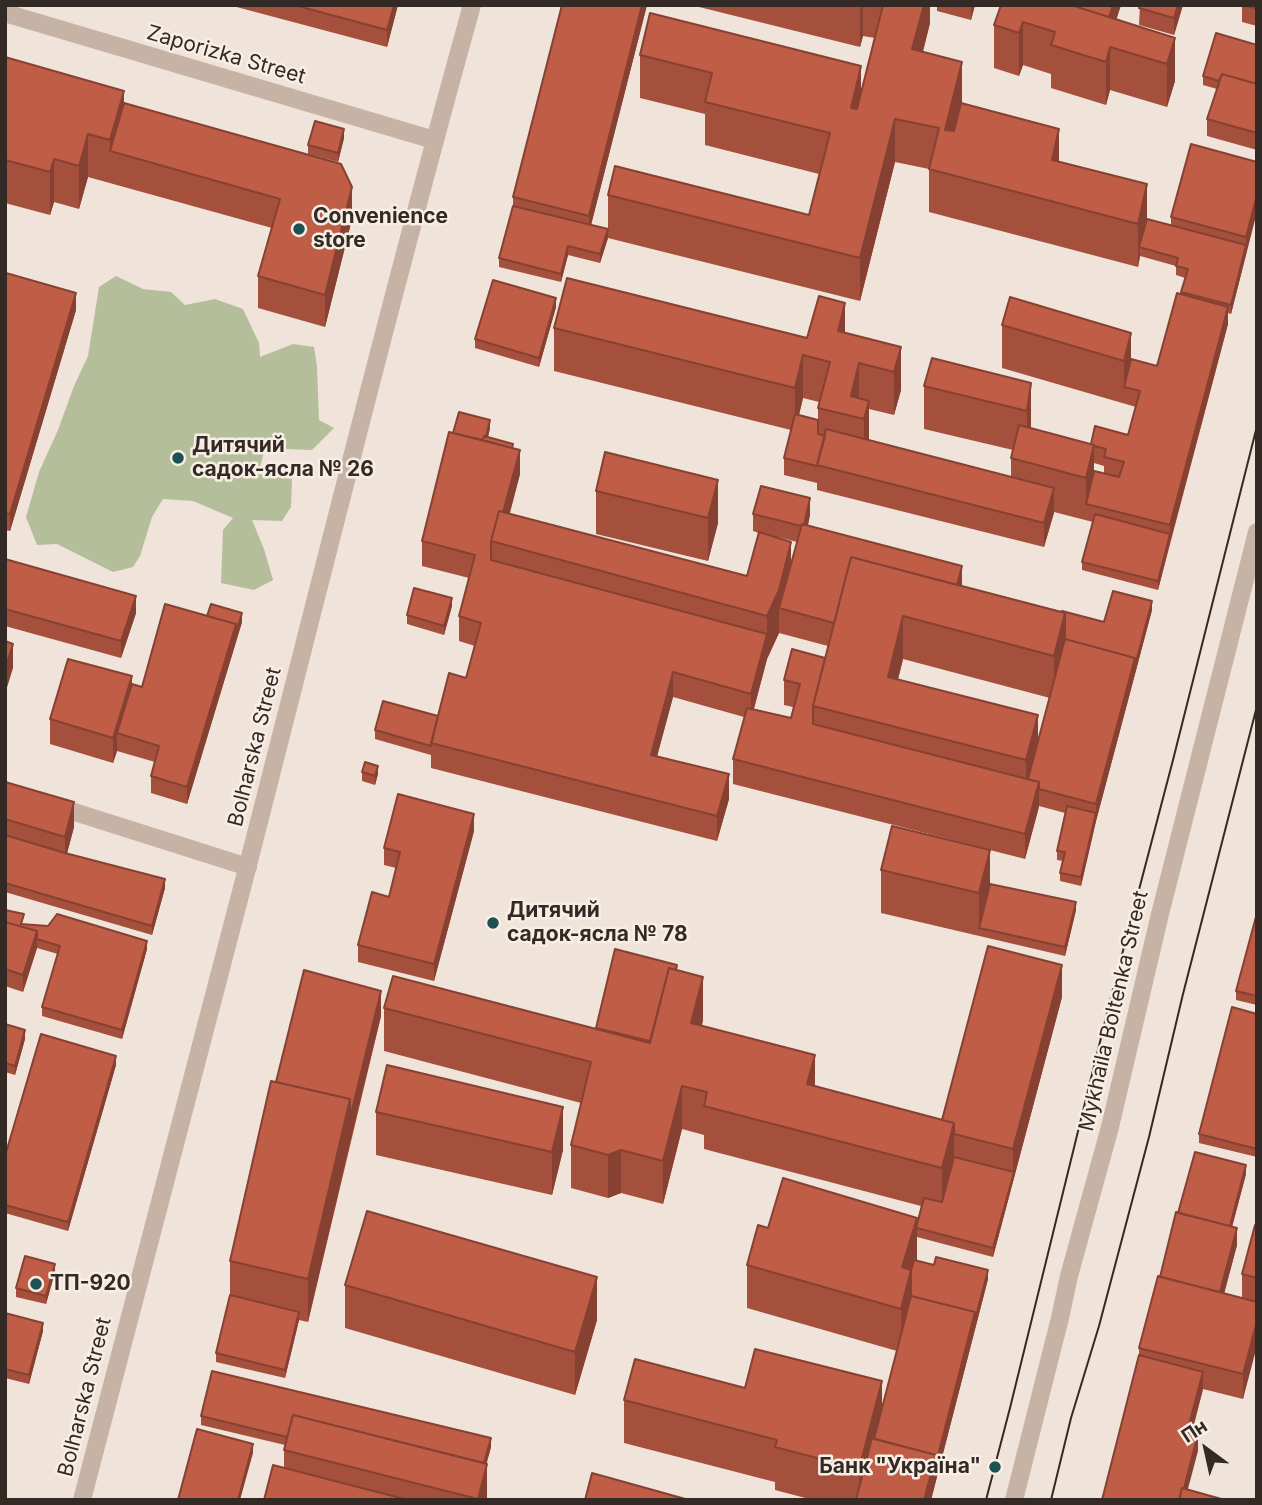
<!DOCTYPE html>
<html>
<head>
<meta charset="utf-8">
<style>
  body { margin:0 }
  #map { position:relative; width:1262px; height:1505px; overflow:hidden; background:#f0e3d9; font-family:Inter,sans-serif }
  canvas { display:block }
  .frame { position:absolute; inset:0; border:7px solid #332a26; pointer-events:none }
  .north { position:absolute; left:1171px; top:1414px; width:70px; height:70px; -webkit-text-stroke:5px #f8eee5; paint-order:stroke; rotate:327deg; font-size:19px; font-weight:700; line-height:28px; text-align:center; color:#332a26 }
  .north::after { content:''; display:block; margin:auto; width:24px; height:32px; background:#332a26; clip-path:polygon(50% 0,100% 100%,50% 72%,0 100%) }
</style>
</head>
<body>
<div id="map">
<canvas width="1262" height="1505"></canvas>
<div class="frame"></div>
<div class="north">Пн</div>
</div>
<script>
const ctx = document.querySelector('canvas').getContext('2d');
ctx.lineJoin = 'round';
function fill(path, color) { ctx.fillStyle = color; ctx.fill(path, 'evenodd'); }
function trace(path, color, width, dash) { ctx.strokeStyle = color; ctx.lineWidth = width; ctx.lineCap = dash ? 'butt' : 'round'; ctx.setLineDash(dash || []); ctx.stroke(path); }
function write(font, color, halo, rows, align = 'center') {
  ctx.font = font + ' Inter,sans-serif'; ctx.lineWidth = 5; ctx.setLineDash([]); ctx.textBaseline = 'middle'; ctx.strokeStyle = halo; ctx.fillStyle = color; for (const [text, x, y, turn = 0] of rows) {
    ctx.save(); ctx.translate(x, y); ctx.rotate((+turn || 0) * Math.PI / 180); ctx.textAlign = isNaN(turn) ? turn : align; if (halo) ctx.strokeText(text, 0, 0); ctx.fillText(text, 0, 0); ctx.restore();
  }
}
fill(new Path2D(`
  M116,276L143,289L171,292L185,305L215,299L243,309L259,343L260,357L293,344L314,347L317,367L319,420L334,428L312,450L265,448L258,474L292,479L291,507L282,521L252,520L264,549L273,580L254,590L221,583L223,530L233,518L193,501L163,499L152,517L140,556L133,567L113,572L57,544L37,545L26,517L39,472L58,430L74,386L88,356L99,287Z`), '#b4be9a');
trace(new Path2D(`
  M5,790L248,867`), '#c7b3a6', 18);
trace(new Path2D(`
  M5,13L434,140
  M82,1500C136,1286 194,1074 249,861C322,576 393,289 472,5
  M1014,1500L1060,1318L1069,1276L1110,1127L1160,914L1257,532`), '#c7b3a6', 18);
trace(new Path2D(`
  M986,1500L1010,1408L1113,989L1173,760L1257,426
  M1051,1500L1071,1418L1099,1326L1149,1137L1183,994L1257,706`), '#332a26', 2);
fill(new Path2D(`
  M229,5H398L387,47Z
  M562,5H647L591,225L608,229V195L809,215L819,174L705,145V114L640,98V55L861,92L875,38L863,36L860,47L691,5H930V23L923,52L962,104L1059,162L1147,219L1171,225V217L1257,162L1246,254L1231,314L1228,313V324L1158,590L1082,570V562L1093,522L1054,512L1044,547L817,490V483L784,475V458L791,430L554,371V328L807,338L845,333L901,347V390L894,415L869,409V440L1011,477V458L1013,450L924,429V386L1031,383V428L1091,444L1128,435L1136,407L1002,368V325L1157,366L1181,295L1185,278L1176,275V266L1140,256L1138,267L929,212V169L895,162L860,301L608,238L600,263L568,255L561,282L499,267V258L513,206V197ZM803,398L819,402L818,408V420L799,415ZM1094,463L1104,466V473L1094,471Z
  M937,5H975L971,20L937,11Z
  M1001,5H1121L1116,19L1175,38V81L1167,107L1110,90L1106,105L1051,88V74L1023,65L1019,76L994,68V25Z
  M1140,5H1183L1174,35L1139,25Z
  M1242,5H1257V26L1242,22Z
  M1257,45V150L1207,136V119L1217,89L1203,85V76Z
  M5,57L124,103L352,219L325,327L258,308V276L272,228L88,177L79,209L54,202L50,215L5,203Z
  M344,138L338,162L308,154V145Z
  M6,273L76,310L10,531L5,530Z
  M556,307L539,367L475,348V339Z
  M490,428L488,437L513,448L520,474L509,514L747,576L759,533L753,531V514L810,515L808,526L962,586L1104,622L1152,610L1096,821L1081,886L1060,881V873L1063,861L1057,860V851L1065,813L1039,806L1025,859L990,850V884L1076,910L1065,956L881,913V870L980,847L733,784V759L744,717L673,697L657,756L729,799L717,841L431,768V755L375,739V730L438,716L466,678L475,646L459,641V616L469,578L422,566V541L453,433ZM778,537L797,542L791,562ZM779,633L828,646L825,658L784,680V705L793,707L791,718L754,709L767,659ZM903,659L1050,698L1038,742L898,679Z
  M605,452L718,523L708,561L596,534V491Z
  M5,559L136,613L121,658L5,626Z
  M452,606L444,635L407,624V615Z
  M207,616L242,622L187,804L151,793V776L155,762L117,751L113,763L50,744V719L132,684L142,687Z
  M362,772L378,774L375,785L362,781Z
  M5,782L74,827L67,853L165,888L152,935L5,892Z
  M474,831L434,981L358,962V945L389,897L396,868L384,865V848Z
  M5,910L23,925L147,949L122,1039L42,1016V1007L58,954L37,948L23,992L5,986Z
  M1257,913V1005L1236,1000V991Z
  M615,949L677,970L703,1020L702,1026L815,1086L942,1120L1062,997L993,1257L917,1237V1261L988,1279L931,1500H813L775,1490V1482L624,1443V1400L745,1388L882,1407L897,1351L747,1308V1265L768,1228L917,1224L921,1206L704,1149V1135L682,1129L663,1204L621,1193L608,1198L571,1188V1145L581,1103L384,1051V1008L596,1029Z
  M1257,1014V1157L1199,1143V1134Z
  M381,1016L308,1322L299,1320L285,1378L216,1362V1353L230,1295V1261L276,1082Z
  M5,1024L25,1039L15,1075L5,1072Z
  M116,1065L68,1231L5,1213V1156Z
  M376,1112L563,1150L552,1195L376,1155Z
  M1246,1174L1232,1227L1237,1245L1224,1293L1242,1298V1274L1257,1226V1321L1243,1399L1203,1389L1192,1433L1198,1451L1102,1500L1139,1355V1348L1178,1213Z
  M55,1272L46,1304L16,1297V1288Z
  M345,1285L597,1320L575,1395L345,1328Z
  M5,1313L43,1331L29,1384L5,1378Z
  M201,1416L491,1447L486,1464L487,1500H264L284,1468V1450L285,1445L201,1425Z`), '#a5503d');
fill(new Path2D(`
  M394,5H398L387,47V30Z
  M642,5H647L589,233V216Z
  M860,5H863V36L860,47Z
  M924,5H930V23L912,92V49Z
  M971,5H975L971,20Z
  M1113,5H1121L1104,59V34Z
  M1178,5H1183L1174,35V18Z
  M1023,22V65L1019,76V33Z
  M1175,38V81L1167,107V64Z
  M1110,47V90L1106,105V62Z
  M962,62V105L945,173V130Z
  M861,66V109L851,151V108Z
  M124,91V134L110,151V140Z
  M895,119V162L860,301V258Z
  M344,129V138L338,162V153Z
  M1059,129V172L1052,203V160Z
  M88,134V177L79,209V166Z
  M54,159V202L50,215V172Z
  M1147,184V227L1139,247L1140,256L1138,267V224Z
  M352,187V219L325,327V295Z
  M1257,195V212L1231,314V305L1246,245V237Z
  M608,229V238L600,263V254Z
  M568,246V255L561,282V274Z
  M76,293V310L10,531V514Z
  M556,298V307L539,367V358Z
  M845,303V346L838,331Z
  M1228,307V324L1170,542V525Z
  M1131,333V376L1124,387V361Z
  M901,347V390L894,415V372Z
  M803,355V398L795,431V388Z
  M859,363V406L851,396Z
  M1031,383V426L1027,454V411Z
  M869,401V444L864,462V419Z
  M490,420V428L485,449L483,448Z
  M1094,445V488L1086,504V478Z
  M520,450V474L502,544L496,543Z
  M718,480V523L708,561V518Z
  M1054,488V513L1044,547V523Z
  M810,498V515L803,544V527Z
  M1170,534V542L1158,590V581Z
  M791,542V585L779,608V633L767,659L751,719V694L767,634V616Z
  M962,566V591L953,602Z
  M136,596V613L121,658V641Z
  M452,598V606L444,635V626Z
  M1152,601V610L1096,821L1081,886V877L1096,813V804L1135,658Z
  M242,613V622L187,804V787L236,624Z
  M1065,613V656L1054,699V656Z
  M903,616V659L888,720V677Z
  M13,644V668L5,694V669Z
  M673,672V697L651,779V755Z
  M132,676V701L117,733V751L113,763V738Z
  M1038,715V758L1026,803V760Z
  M378,766V774L375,785V776Z
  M729,774V799L717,841V816Z
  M1039,782V807L1025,859V834Z
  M74,802V827L65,861V837Z
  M474,814V831L434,981V964Z
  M990,850V893L979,928V893Z
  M165,879V888L152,935V926Z
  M1076,902V910L1065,956V947Z
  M37,931V948L23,992V975Z
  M147,941V949L122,1039V1030Z
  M1062,965V997L993,1257V1248L1013,1172V1149Z
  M703,977V1020L691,1066V1023Z
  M381,991V1016L350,1142V1118Z
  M25,1030V1039L15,1075V1066Z
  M815,1055V1098L807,1084Z
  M116,1056V1065L68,1231V1222Z
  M682,1086V1129L663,1204V1161Z
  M350,1099V1142L308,1322V1279Z
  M563,1107V1150L552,1195V1152Z
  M954,1123V1166L942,1211V1168Z
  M621,1150V1193L608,1198V1155Z
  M1246,1165V1174L1228,1242V1234Z
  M917,1218V1261L901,1352L902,1267Z
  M1237,1228V1245L1218,1317V1300Z
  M55,1264V1272L46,1304V1296Z
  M988,1270V1279L931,1500H924L975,1312Z
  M597,1277V1320L575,1395V1352Z
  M299,1312V1320L285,1378V1370Z
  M1257,1321V1346L1243,1399V1374Z
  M43,1323V1331L29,1384V1375Z
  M1203,1372V1389L1187,1449V1432Z
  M882,1381V1424L859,1500V1469Z
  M1198,1434V1451L1185,1500H1181Z
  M491,1438V1447L479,1492V1483Z
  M253,1444V1453L240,1500H238Z
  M487,1464V1500H478Z`), '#864132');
const building = new Path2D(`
  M294,5H394L387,30Z
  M562,5H642L589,216L513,197Z
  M883,5H924L912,49L962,62L945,130L954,131L961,103L1059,129L1052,160L1147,184L1138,224L929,169L939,128L895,119L860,258L608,195L615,166L809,215L830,133L705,102L712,73L640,55L650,13L861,66L851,108L857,109Z
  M1001,5H1071L1175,38L1167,64L1110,47L1106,62L1051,45L1055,32L1023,22L1019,33L994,25Z
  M1071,5H1113L1109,17Z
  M1140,5H1178L1174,18L1139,8Z
  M1243,5H1257V9Z
  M1216,33L1257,45V84L1222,74L1219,81L1203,76Z
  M5,57L124,91L110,140L88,134L79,166L54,159L50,172L5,160Z
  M1222,74L1257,84V133L1207,119Z
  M124,103L341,164L352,187L325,295L258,276L280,199L110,151Z
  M315,121L344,129L338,153L308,145Z
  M1191,144L1257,162V195L1246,237L1171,217Z
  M513,206L608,229L600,254L568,246L561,274L499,258Z
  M1147,219L1246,245L1231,305L1181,292L1188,269L1176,266L1178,258L1139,247Z
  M6,273L76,293L10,514L5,513Z
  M567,278L807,338L819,296L845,303L838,331L901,347L894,372L859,363L851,396L869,401L864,419L818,408L830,362L803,355L795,388L554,328Z
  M493,280L556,298L539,358L475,339Z
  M1177,293L1228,307L1170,525L1086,504L1094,471L1119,477L1124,462L1104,457L1106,449L1094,446V445L1091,444L1095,426L1128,435L1140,391L1124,387L1131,359L1157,366Z
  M1010,297L1131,333L1124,361L1002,325Z
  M932,358L1031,383L1027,411L924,386Z
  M459,412L490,420L486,437L484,436L483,440L453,433Z
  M795,414L818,420V434L825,436L817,466L784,458Z
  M1019,425L1094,445L1086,478L1011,458Z
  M826,429L1054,488L1044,523L817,465Z
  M449,432L520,450L503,512L499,511L491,541V560L767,634L751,694L673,672L651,755L729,774L717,816L431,743L449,673L466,678L481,623L459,616L475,555L422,541Z
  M484,436L513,444L512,448L483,440Z
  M605,452L718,480L708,518L596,491Z
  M761,486L810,498L804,525L802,524L801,526L753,514Z
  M499,511L747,576L759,532L791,542L779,590L767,616L491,541Z
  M1095,514L1170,534L1158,581L1082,562Z
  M802,524L962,566L957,585L851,557L834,623L779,608Z
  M851,557L1065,613L1054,656L903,616L888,677L1038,715L1026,760L813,706Z
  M5,559L136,596L121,641L5,609Z
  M414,588L452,598L444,626L407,615Z
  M1113,591L1152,601L1135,666V658L1065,639V613L1061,612L1062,611L1104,622Z
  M165,604L236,624L187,787L151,776L159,746L117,733L132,684L142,687Z
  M211,604L242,613L236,632V624L207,616Z
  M1065,639L1135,658L1096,804L1039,789V782L1028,779Z
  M5,641L13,644L5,669Z
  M792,649L825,658L813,706V724L1039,782L1025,834L733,759L747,708L791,718L800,684L784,680Z
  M68,659L132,676L113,738L50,719Z
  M383,701L438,716L431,746L375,730Z
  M365,762L378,766L375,776L362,772Z
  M5,782L74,802L65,837L5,819Z
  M398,794L474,814L434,964L358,945L372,892L389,897L400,852L384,848Z
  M1067,806L1096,813L1081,877L1060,873L1065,852L1057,851Z
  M892,826L990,850L979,893L881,870Z
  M5,835L65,853L165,879L152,926L5,883Z
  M990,884L1076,902L1065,947L979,928Z
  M5,910L24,914L21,924L48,926L57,914L147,941L122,1030L42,1007L60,946L37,939V931L5,922Z
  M1257,913V996L1236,991Z
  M5,922L37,931L23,975L5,969Z
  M988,946L1062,965L1013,1149L954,1134V1123L942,1120Z
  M615,949L677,965L676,970L669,968L650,1041L596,1028Z
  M669,968L703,977L691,1023L815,1055L807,1084L954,1123L942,1168L704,1106L707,1092L682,1086L663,1161L621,1150L608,1155L571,1145L591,1062L384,1008L393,976L650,1043Z
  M304,970L381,991L350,1118V1099L276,1082Z
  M1232,1007L1257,1014V1149L1199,1134Z
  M5,1024L25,1030L15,1066L5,1063Z
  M41,1034L116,1056L68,1222L5,1205V1156Z
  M387,1065L563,1107L552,1152L376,1112Z
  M271,1081L350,1099L308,1279L230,1261Z
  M1195,1152L1246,1165L1230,1226L1178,1213Z
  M954,1157L1014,1172L993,1248L917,1228V1224L924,1198L942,1202Z
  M783,1178L917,1218L902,1267L911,1270L901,1309L747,1265L758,1225L768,1228Z
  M367,1211L597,1277L575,1352L345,1285Z
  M1176,1212L1237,1228L1220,1292L1160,1277Z
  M1255,1225L1257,1226V1278L1242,1274Z
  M25,1256L55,1264L46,1296L16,1288Z
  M936,1257L988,1270L975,1320V1312L911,1296V1271L914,1260L934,1265Z
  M1158,1276L1257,1302V1321L1243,1374L1139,1348Z
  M230,1295L299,1312L285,1370L216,1353Z
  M911,1296L975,1312L936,1463V1455L874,1439Z
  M5,1313L43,1323L29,1375L5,1369Z
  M755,1349L882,1381L859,1469L775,1447L777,1440L624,1400L635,1359L745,1388Z
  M1139,1355L1203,1372L1187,1432L1198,1434L1184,1488H1182L1179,1500H1102Z
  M212,1371L491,1438L484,1463L293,1415L287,1437L201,1416Z
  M293,1415L487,1464L478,1499L284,1450Z
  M197,1429L253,1444L238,1500H178Z
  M872,1438L936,1455L924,1500H856Z
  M273,1465L408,1500H264Z
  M592,1473L689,1500H585Z
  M1182,1488L1225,1500H1179Z`);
fill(building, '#c05d47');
trace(building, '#864132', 2);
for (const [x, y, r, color] of [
  [299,229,7,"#1e5252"],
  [178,458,7,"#1e5252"],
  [493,923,7,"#1e5252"],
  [36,1284,7,"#1e5252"],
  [995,1467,7,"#1e5252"]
]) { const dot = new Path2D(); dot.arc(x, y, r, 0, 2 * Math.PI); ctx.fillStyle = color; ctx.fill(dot); trace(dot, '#f8eee5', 2.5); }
write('21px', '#332a26', '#f8eee5', [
  ["Zaporizka Street",226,55,16],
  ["Bolharska Street",255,747,-76],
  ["Mykhaila Boltenka Street",1114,1011,-77],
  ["Bolharska Street",85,1397,-76]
]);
write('bold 21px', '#332a26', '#f8eee5', [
  ["Convenience",313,217],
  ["store",313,241],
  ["Дитячий",192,446],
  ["садок-ясла № 26",192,470],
  ["Дитячий",507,911],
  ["садок-ясла № 78",507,935],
  ["ТП-920",50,1284],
  ["Банк \"Україна\"",981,1467,"right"]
], 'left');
</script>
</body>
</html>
